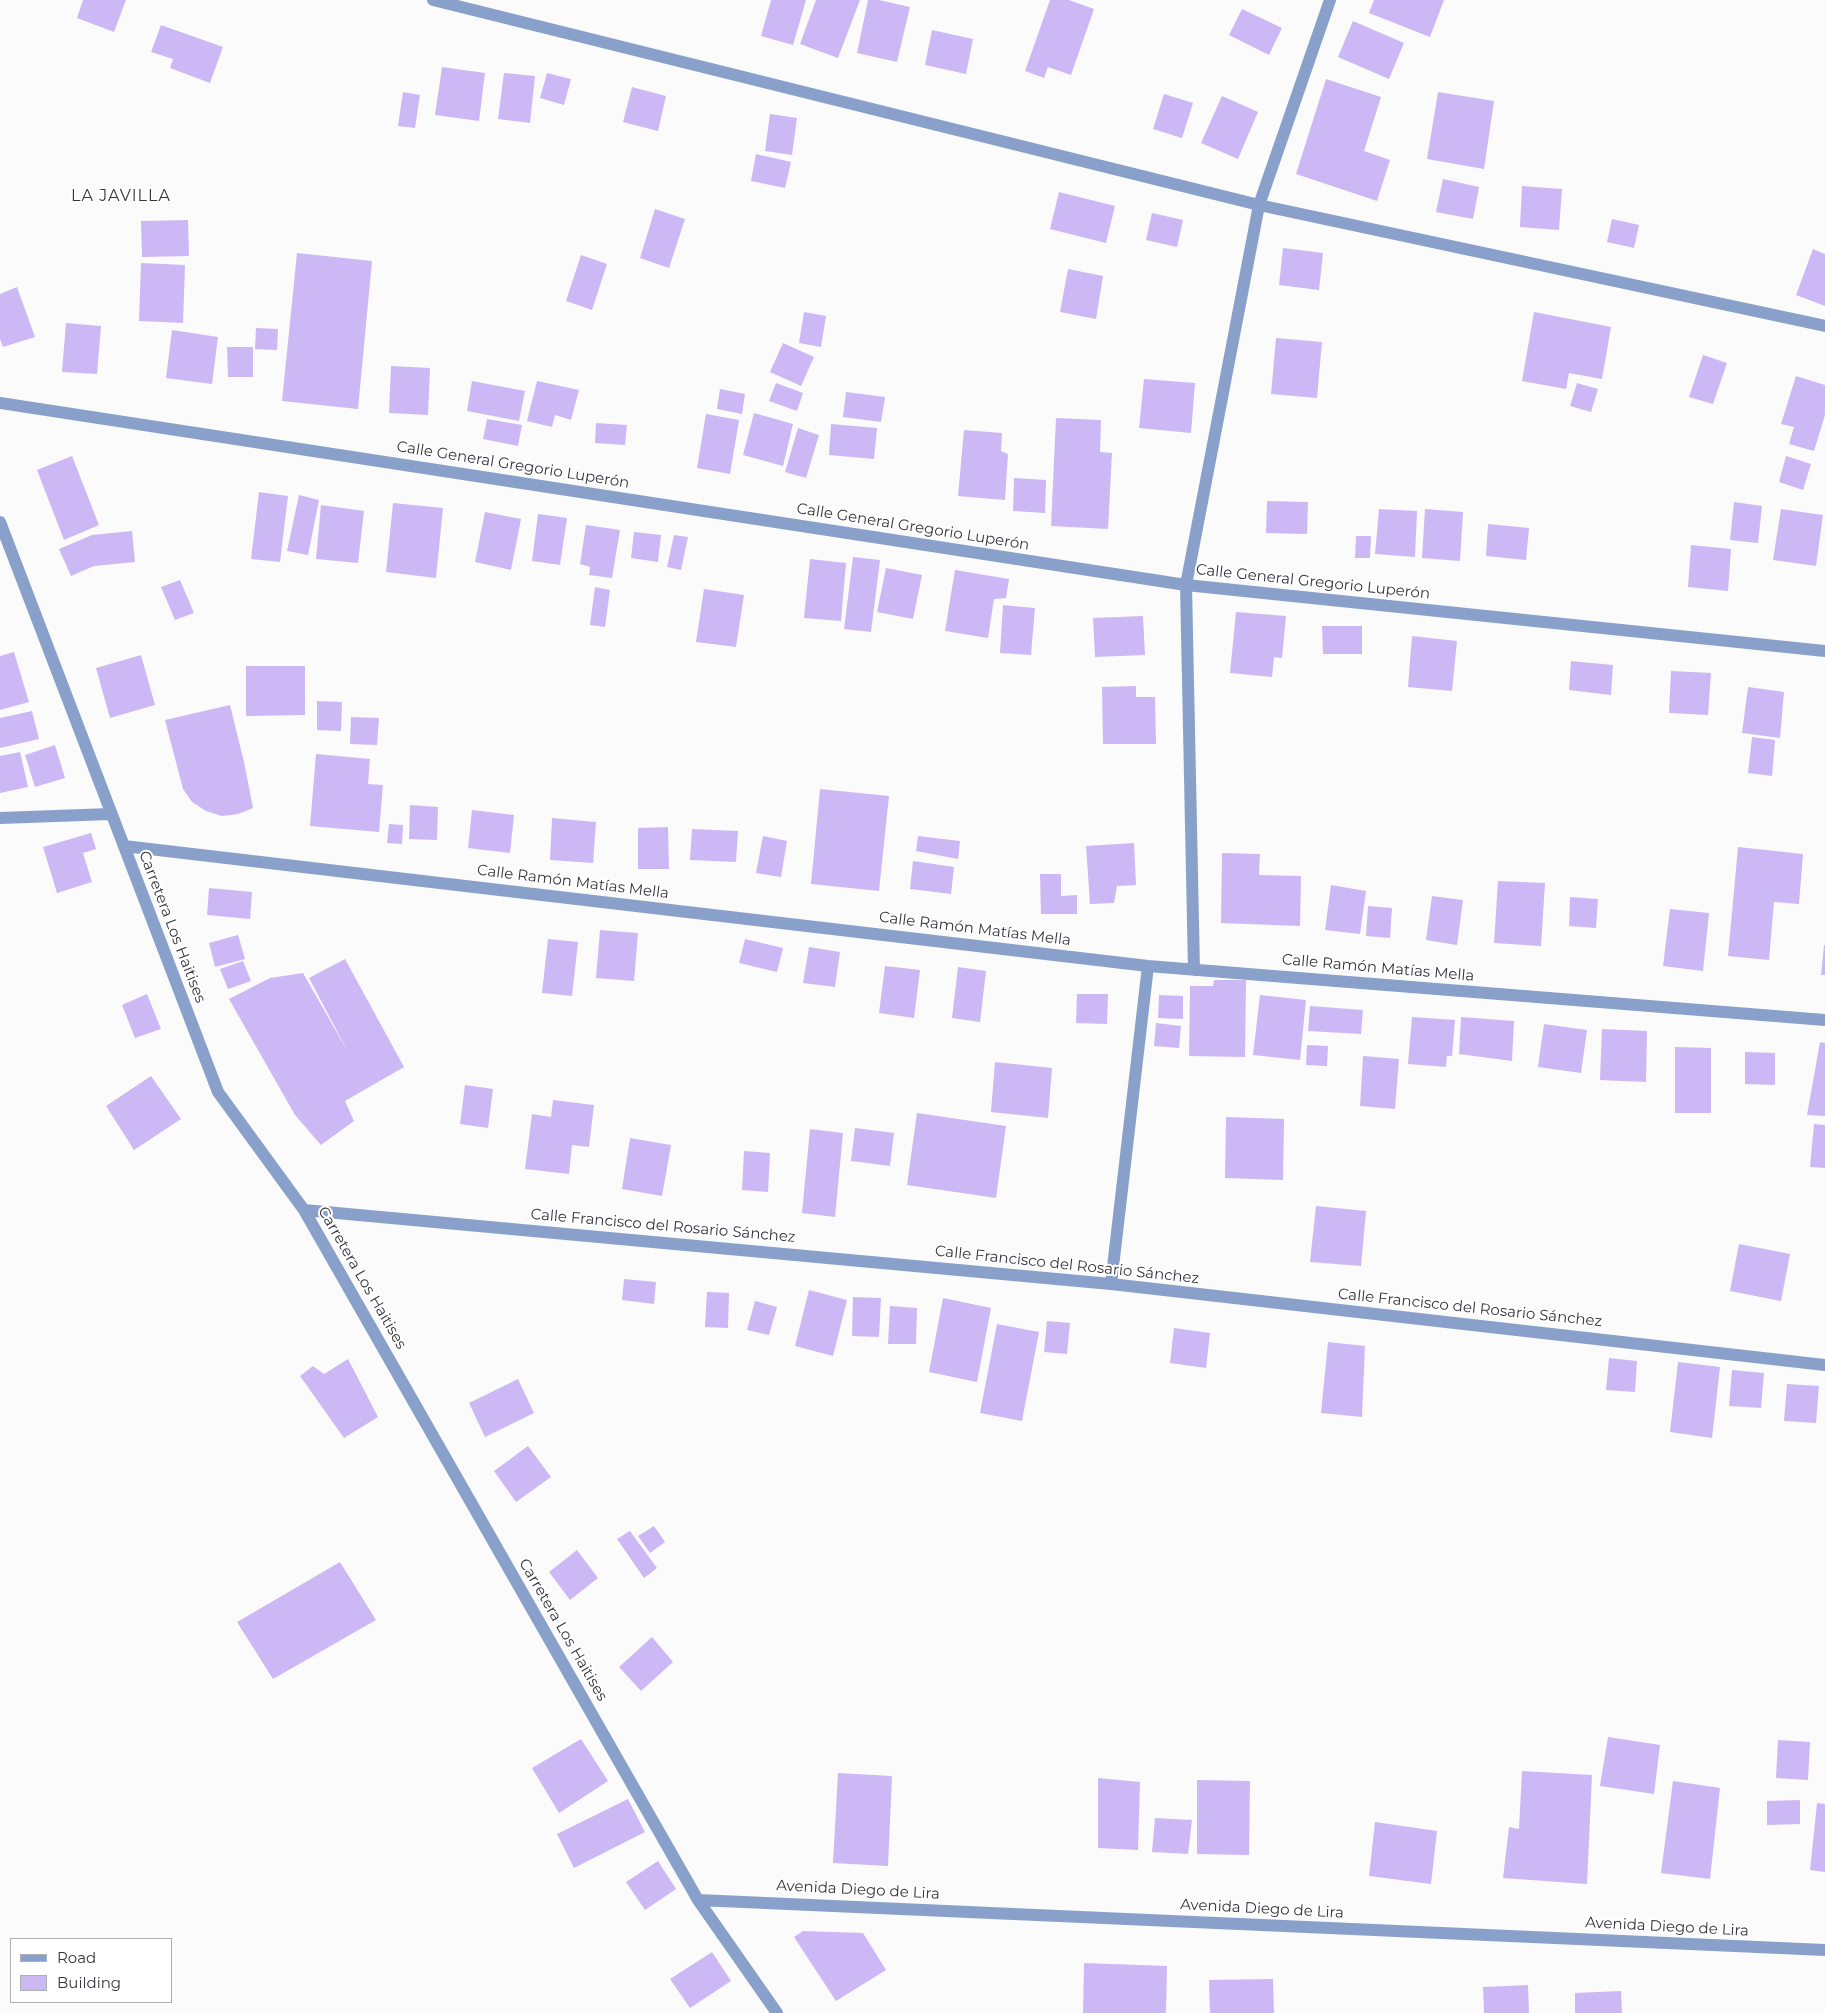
<!DOCTYPE html>
<html>
<head>
<meta charset="utf-8">
<style>
  body { margin:0 }
  #map { position:relative; width:1825px; height:2013px; overflow:hidden; background:#fbfbfb; font-family:Montserrat,sans-serif }
  canvas { display:block }
  .legend { position:absolute; left:10px; top:1938px; width:162px; height:65px; box-sizing:border-box; background:#fff; border:1px solid #aeafb2; margin:0; padding:6px 9px; list-style:none; font-size:15px; color:#35363e }
  .legend li { display:flex; align-items:center; gap:10px; height:25px }
  .legend b { width:25px; border:1px solid #aeafb2 }
</style>
</head>
<body>
<div id="map">
<canvas width="1825" height="2013"></canvas>
<ul class="legend">
<li><b style="height:6px;background:#89a1ca"></b>Road</li>
<li><b style="height:14px;background:#cdb8f6"></b>Building</li>
</ul>
</div>
<script>
const ctx = document.querySelector('canvas').getContext('2d');
ctx.lineJoin = 'round';
function fill(path, color) { ctx.fillStyle = color; ctx.fill(path, 'evenodd'); }
function trace(path, color, width, dash) { ctx.strokeStyle = color; ctx.lineWidth = width; ctx.lineCap = dash ? 'butt' : 'round'; ctx.setLineDash(dash || []); ctx.stroke(path); }
function write(font, color, halo, rows, align = 'center') {
  ctx.font = font + ' Montserrat,sans-serif'; ctx.lineWidth = 4; ctx.setLineDash([]); ctx.textBaseline = 'middle'; ctx.strokeStyle = halo; ctx.fillStyle = color; for (const [text, x, y, turn = 0] of rows) {
    ctx.save(); ctx.translate(x, y); ctx.rotate((+turn || 0) * Math.PI / 180); ctx.textAlign = isNaN(turn) ? turn : align; if (halo) ctx.strokeText(text, 0, 0); ctx.fillText(text, 0, 0); ctx.restore();
  }
}
fill(new Path2D(`
  M83,0H126L114,32L77,18Z
  M771,0H806L793,45L761,36Z
  M816,0H860L838,58L800,44Z
  M868,0H879L910,7L897,62L857,53Z
  M1050,0H1069L1094,9L1071,75L1048,67L1044,78L1025,71Z
  M1374,0H1444L1430,37L1369,13Z
  M1242,9L1282,28L1269,55L1229,35Z
  M1353,21L1404,43L1389,79L1338,57Z
  M161,25L223,47L210,83L170,68L173,59L151,52Z
  M932,30L973,39L966,74L925,65Z
  M442,67L485,73L479,121L435,115Z
  M504,73L535,76L530,123L498,119Z
  M547,73L571,79L564,105L540,98Z
  M1326,79L1381,97L1364,151L1390,160L1377,201L1296,174Z
  M632,87L666,96L658,131L623,122Z
  M403,92L420,95L415,128L398,126Z
  M1438,92L1494,101L1484,169L1427,159Z
  M1164,94L1193,103L1182,138L1153,129Z
  M1222,96L1258,112L1238,159L1201,143Z
  M770,114L797,118L792,155L765,151Z
  M756,154L791,162L785,188L751,181Z
  M1443,179L1479,187L1473,219L1436,212Z
  M1522,186L1562,189L1559,230L1520,227Z
  M1059,192L1115,206L1106,243L1050,229Z
  M655,209L685,219L669,268L640,258Z
  M1152,213L1183,220L1177,247L1146,240Z
  M1612,219L1639,225L1634,248L1607,242Z
  M188,220L189,256L142,257L141,221Z
  M1283,248L1323,253L1319,290L1279,285Z
  M1813,249L1825,254V306L1796,295Z
  M297,253L372,261L358,409L282,401Z
  M581,255L607,264L592,310L566,301Z
  M141,263L185,265L183,323L139,321Z
  M1068,269L1103,276L1096,319L1060,312Z
  M17,287L35,337L3,347L0,339V294Z
  M804,312L826,316L821,347L799,343Z
  M1534,312L1611,327L1602,379L1569,373L1566,389L1522,381Z
  M66,323L101,326L97,374L62,372Z
  M256,328L278,329L277,350L255,349Z
  M172,330L218,337L212,384L166,378Z
  M1276,338L1322,342L1317,398L1271,394Z
  M783,343L814,357L801,386L770,372Z
  M227,347H253V377H228Z
  M1703,355L1727,363L1713,404L1689,397Z
  M391,366L430,368L428,415L389,413Z
  M1796,376L1825,385V415L1814,451L1789,444L1794,427L1781,424Z
  M1144,379L1195,383L1191,433L1139,428Z
  M472,381L525,391L519,421L467,411Z
  M537,381L579,390L571,420L555,415L552,427L527,421Z
  M776,383L803,393L797,411L769,401Z
  M1577,383L1598,389L1591,412L1570,406Z
  M720,389L745,394L742,414L717,409Z
  M846,392L885,397L881,422L843,417Z
  M754,413L793,424L783,466L743,455Z
  M706,414L739,420L730,474L697,468Z
  M1056,418L1101,420L1100,452L1112,453L1108,529L1051,526Z
  M487,419L522,425L518,446L483,439Z
  M596,423L627,425L625,445L595,443Z
  M831,424L877,428L874,459L829,455Z
  M798,428L819,435L806,478L785,472Z
  M964,430L1002,433L1001,451L1008,454L1005,500L958,496Z
  M72,456L99,525L64,540L37,470Z
  M1786,456L1811,464L1803,490L1779,482Z
  M1014,478L1046,480L1045,513L1013,511Z
  M259,492L288,496L280,562L251,559Z
  M299,495L319,500L308,555L287,551Z
  M1267,501L1308,502L1307,534L1266,533Z
  M1734,502L1762,506L1758,543L1730,540Z
  M393,503L443,508L436,578L386,572Z
  M321,505L364,511L358,563L316,559Z
  M1379,509L1417,511L1415,557L1375,554Z
  M1425,509L1463,512L1460,561L1422,558Z
  M1781,509L1823,515L1816,566L1773,560Z
  M485,512L521,519L511,570L475,562Z
  M538,514L567,518L560,565L532,561Z
  M1488,524L1529,528L1526,560L1486,556Z
  M586,525L620,530L612,578L589,575L590,567L580,564Z
  M132,531L135,562L94,566L71,576L59,549L92,535Z
  M634,532L661,535L658,562L631,558Z
  M674,535L688,537L681,570L667,567Z
  M1356,536H1371L1370,558H1355Z
  M1691,545L1731,549L1728,591L1688,587Z
  M853,557L880,560L871,632L844,629Z
  M810,559L846,563L841,621L804,618Z
  M886,568L922,575L913,619L877,612Z
  M955,570L1009,579L1006,598L994,599L988,638L945,631Z
  M180,580L194,613L175,620L161,587Z
  M595,587L610,590L605,627L590,625Z
  M704,589L744,595L736,647L696,642Z
  M1003,605L1035,608L1031,655L1000,653Z
  M1236,612L1286,616L1282,658L1274,657L1272,677L1230,673Z
  M1143,616L1145,655L1095,657L1093,618Z
  M1322,626H1362V654H1323Z
  M1412,636L1457,641L1452,691L1408,687Z
  M14,652L29,702L0,710V656Z
  M141,655L155,705L110,718L96,668Z
  M1571,661L1613,665L1611,695L1569,690Z
  M246,666H305V715L246,716Z
  M1671,671L1711,673L1708,715L1669,713Z
  M1136,686V697H1155L1156,744H1103L1102,687Z
  M1748,687L1784,692L1780,738L1742,733Z
  M317,701L342,702L341,731L317,730Z
  M230,705L244,762L253,808L238,814L222,816L206,811L192,802L183,789L165,720Z
  M32,711L39,739L0,748V718Z
  M351,717L379,718L377,745L350,744Z
  M1752,737L1775,740L1772,776L1748,773Z
  M55,745L65,778L35,787L25,755Z
  M20,752L28,787L0,793V756Z
  M316,754L370,759L368,784L383,785L379,832L310,826Z
  M820,789L889,796L879,891L811,884Z
  M410,805L438,807L437,840L409,839Z
  M472,810L514,815L510,853L468,848Z
  M552,818L596,822L593,863L550,860Z
  M389,824L403,825L402,844L387,843Z
  M668,827L669,869H638V828Z
  M692,829L738,831L736,862L690,860Z
  M91,833L96,849L83,853L92,882L57,893L43,847Z
  M763,836L787,841L781,877L756,873Z
  M918,836L960,841L958,859L916,851Z
  M1134,843L1136,885L1117,886L1114,903L1090,904L1086,846Z
  M1738,847L1803,854L1799,904L1774,902L1769,960L1728,956Z
  M1222,853L1260,854L1259,875L1301,876L1300,926L1221,923Z
  M913,861L954,867L951,894L910,889Z
  M1040,874H1061V896L1077,895V914H1041Z
  M1498,881L1545,883L1541,946L1494,943Z
  M1331,885L1366,891L1360,934L1325,930Z
  M209,888L252,892L250,919L207,915Z
  M1432,896L1463,900L1457,945L1426,940Z
  M1570,897L1598,899L1596,928L1569,926Z
  M1368,906L1392,908L1390,938L1366,936Z
  M1670,909L1709,913L1703,971L1663,966Z
  M600,930L638,933L634,981L596,978Z
  M238,935L245,959L215,967L209,943Z
  M548,939L578,942L572,996L542,993Z
  M745,939L783,948L777,972L739,963Z
  M1824,945H1825V975H1821Z
  M809,947L840,952L835,987L803,983Z
  M345,959L404,1067L345,1101L354,1121L321,1145L295,1115L229,999L270,978L303,973L348,1052L309,978Z
  M243,961L251,981L228,989L220,969Z
  M885,966L920,970L914,1018L879,1013Z
  M958,967L986,971L980,1022L952,1018Z
  M1214,980H1246L1245,1057L1189,1056L1190,986H1213Z
  M147,994L161,1029L135,1038L122,1005Z
  M1077,994H1108L1107,1024L1076,1023Z
  M1159,995L1183,996V1019L1158,1018Z
  M1260,995L1306,1000L1300,1060L1253,1055Z
  M1310,1006L1363,1010L1361,1034L1308,1031Z
  M1412,1017L1455,1020L1452,1056H1447L1446,1067L1408,1064Z
  M1461,1017L1514,1021L1512,1061L1459,1054Z
  M1156,1023L1181,1026L1179,1048L1154,1046Z
  M1544,1024L1587,1030L1581,1073L1538,1067Z
  M1602,1029L1647,1031L1646,1082L1600,1080Z
  M1820,1042L1825,1043V1116L1807,1115Z
  M1307,1045L1328,1046L1327,1066L1306,1065Z
  M1675,1047L1711,1048V1113H1675Z
  M1745,1052L1775,1053V1085L1745,1084Z
  M1363,1056L1399,1059L1395,1109L1360,1106Z
  M995,1062L1052,1068L1048,1118L991,1112Z
  M151,1076L181,1119L134,1150L106,1106Z
  M465,1085L493,1089L488,1128L460,1124Z
  M553,1100L594,1105L589,1147L572,1145L569,1174L525,1169L532,1114L551,1117Z
  M917,1113L1006,1126L996,1198L907,1185Z
  M1226,1117L1284,1119L1283,1180L1225,1178Z
  M1814,1124L1825,1125V1168L1810,1167Z
  M855,1128L894,1133L890,1166L851,1161Z
  M810,1129L843,1133L835,1217L802,1213Z
  M630,1138L671,1145L662,1196L622,1189Z
  M744,1151L770,1153L768,1192L742,1190Z
  M1316,1206L1366,1211L1361,1266L1310,1262Z
  M1739,1244L1790,1254L1781,1301L1730,1291Z
  M624,1279L656,1282L654,1304L622,1300Z
  M809,1290L847,1300L833,1356L795,1346Z
  M707,1292L729,1293L728,1328L705,1327Z
  M853,1297L881,1298L879,1337L852,1336Z
  M943,1298L991,1308L977,1382L929,1372Z
  M755,1301L777,1307L769,1335L747,1330Z
  M890,1306L917,1308L916,1344H888Z
  M1047,1321L1070,1323L1067,1354L1044,1352Z
  M997,1324L1039,1332L1022,1421L980,1413Z
  M1174,1328L1210,1333L1206,1368L1170,1363Z
  M1328,1342L1365,1346L1362,1417L1321,1413Z
  M1609,1358L1637,1361L1635,1392L1606,1390Z
  M348,1359L378,1417L344,1438L300,1376L313,1366L324,1374Z
  M1678,1362L1720,1367L1712,1438L1670,1432Z
  M1732,1370L1764,1373L1761,1408L1729,1406Z
  M518,1379L534,1413L485,1437L469,1403Z
  M1787,1384L1819,1386L1816,1423L1784,1421Z
  M528,1446L551,1477L516,1502L494,1471Z
  M654,1526L665,1542L650,1553L638,1536Z
  M630,1531L657,1568L644,1578L617,1539Z
  M577,1550L598,1578L570,1600L549,1572Z
  M340,1562L376,1620L273,1679L237,1622Z
  M652,1637L673,1662L641,1691L619,1667Z
  M1608,1737L1660,1745L1654,1794L1600,1786Z
  M581,1739L608,1781L559,1813L532,1768Z
  M1778,1740L1810,1742L1808,1780L1776,1778Z
  M1522,1771L1592,1775L1587,1884L1503,1878L1509,1827L1519,1829Z
  M838,1773L892,1776L888,1866L833,1863Z
  M1098,1778L1140,1782L1138,1850L1098,1848Z
  M1197,1780L1250,1781L1249,1855L1197,1854Z
  M1673,1781L1720,1788L1710,1879L1661,1873Z
  M628,1799L645,1832L574,1868L557,1834Z
  M1800,1800V1824L1767,1825V1801Z
  M1817,1803L1825,1804V1872L1810,1870Z
  M1155,1818L1192,1820L1188,1854L1152,1852Z
  M1375,1822L1437,1831L1431,1884L1369,1876Z
  M658,1861L676,1889L645,1910L626,1882Z
  M803,1931L863,1933L886,1970L836,2001L794,1937Z
  M712,1952L731,1981L690,2008L670,1979Z
  M1084,1963L1167,1966L1166,2013H1083Z
  M1273,1979L1274,2013H1210L1209,1980Z
  M1528,1985L1529,2013H1484L1483,1987Z
  M1621,1991L1622,2013H1575V1993Z`), '#cdb8f6');
trace(new Path2D(`
  M433,0L1259,205L1825,326
  M0,403L1186,585L1825,651
  M0,522L218,1092L304,1210L698,1900L777,2013
  M0,818L110,814
  M124,846L1148,966L1825,1020
  M1194,970L1186,585L1259,205L1330,0
  M304,1210L1111,1284L1825,1365
  M1111,1284L1148,966
  M698,1900L1825,1950`), '#89a1ca', 12);
write('15px', '#35363e', '#fff', [
  ["Calle General Gregorio Luperón",513,465,9],
  ["Calle General Gregorio Luperón",913,527,9],
  ["Calle General Gregorio Luperón",1313,582,6],
  ["Calle Ramón Matías Mella",573,882,7],
  ["Carretera Los Haitises",172,927,69],
  ["Calle Ramón Matías Mella",975,929,7],
  ["Calle Ramón Matías Mella",1378,968,5],
  ["Calle Francisco del Rosario Sánchez",663,1226,5],
  ["Calle Francisco del Rosario Sánchez",1067,1265,6],
  ["Carretera Los Haitises",362,1278,60],
  ["Calle Francisco del Rosario Sánchez",1470,1308,6],
  ["Carretera Los Haitises",563,1630,60],
  ["Avenida Diego de Lira",858,1890,3],
  ["Avenida Diego de Lira",1262,1909,3],
  ["Avenida Diego de Lira",1667,1927,3]
]);
ctx.letterSpacing = '1px';
write('16px', '#35363e', '#fff', [
  ["LA JAVILLA",121,196]
]);
ctx.letterSpacing = '0px';
</script>
</body>
</html>
